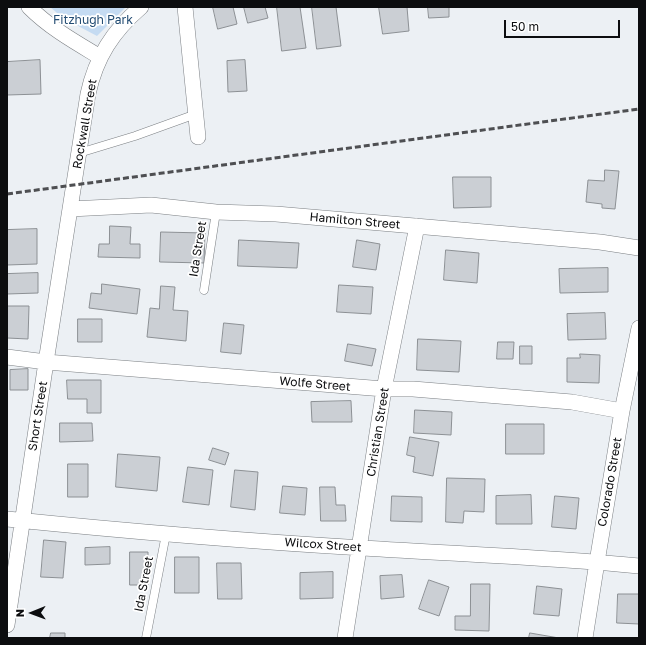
<!DOCTYPE html>
<html>
<head>
<meta charset="utf-8">
<style>
  body { margin:0 }
  #map { position:relative; width:646px; height:645px; overflow:hidden; background:#ecf0f4; font-family:"Golos Text",sans-serif }
  canvas { display:block }
  .frame { position:absolute; inset:0; border:8px solid #0c0d0f; pointer-events:none }
  .north { position:absolute; left:12px; top:593px; width:40px; height:40px; -webkit-text-stroke:3px #fff; paint-order:stroke; rotate:269deg; font-size:11px; font-weight:700; line-height:16px; text-align:center; color:#0c0d0f }
  .north::after { content:''; display:block; margin:auto; width:14px; height:18px; background:#0c0d0f; clip-path:polygon(50% 0,100% 100%,50% 72%,0 100%) }
  .scale { position:absolute; left:504px; top:20px; width:116px; height:18px; box-sizing:border-box; border:2px solid #0c0d0f; border-top:0; padding-left:5px; font-size:12px; line-height:14px; white-space:nowrap; color:#0c0d0f; -webkit-text-stroke:3px #fff; paint-order:stroke }
</style>
</head>
<body>
<div id="map">
<canvas width="646" height="645"></canvas>
<div class="frame"></div>
<div class="north">N</div>
<div class="scale">50 m</div>
</div>
<script>
const ctx = document.querySelector('canvas').getContext('2d');
ctx.lineJoin = 'round';
function fill(path, color) { ctx.fillStyle = color; ctx.fill(path, 'evenodd'); }
function trace(path, color, width, dash) { ctx.strokeStyle = color; ctx.lineWidth = width; ctx.lineCap = dash ? 'butt' : 'round'; ctx.setLineDash(dash || []); ctx.stroke(path); }
function write(font, color, halo, rows, align = 'center') {
  ctx.font = font + ' "Golos Text",sans-serif'; ctx.lineWidth = 3.5; ctx.setLineDash([]); ctx.textBaseline = 'middle'; ctx.strokeStyle = halo; ctx.fillStyle = color; for (const [text, x, y, turn = 0] of rows) {
    ctx.save(); ctx.translate(x, y); ctx.rotate((+turn || 0) * Math.PI / 180); ctx.textAlign = isNaN(turn) ? turn : align; if (halo) ctx.strokeText(text, 0, 0); ctx.fillText(text, 0, 0); ctx.restore();
  }
}
fill(new Path2D(`
  M50,7H126L97,36L63,18Z`), '#c5dbf2');
const building = new Path2D(`
  M213,7H233L237,24L218,29Z
  M244,7H265L268,18L248,23Z
  M277,7H300L306,48L282,51Z
  M312,7H336L341,46L317,49Z
  M379,7H407L409,31L383,34Z
  M428,7H449V17L429,18Z
  M40,60L41,94L7,95V62Z
  M245,60L247,91L228,92L227,61Z
  M605,170L619,171L615,209L602,208V204L586,202L588,180L604,181Z
  M453,177H491V207L454,208Z
  M110,226L131,227L130,244H140V258L98,257L99,244H109Z
  M37,229V264L7,265V230Z
  M161,232L205,233L204,263L160,262Z
  M239,240L299,243L297,268L238,266Z
  M357,240L380,244L376,270L353,267Z
  M446,250L479,253L477,283L444,280Z
  M608,268V292L560,293L559,269Z
  M38,273V293L7,294V274Z
  M102,284L140,289L137,314L89,308L91,293L101,294Z
  M339,285L373,287L371,314L337,312Z
  M161,286L175,287L173,310L188,311L186,341L147,337L150,308L159,309Z
  M7,306H29L28,339L7,338Z
  M605,313L606,339L568,340L567,314Z
  M78,319H102V342H78Z
  M224,323L244,325L241,354L221,352Z
  M418,339L461,341L459,372L417,370Z
  M498,342H514L513,359H497Z
  M348,344L376,349L372,366L345,361Z
  M520,346H532V364H520Z
  M580,354L600,355L599,383L567,382V358H580Z
  M28,369V390H10V370Z
  M67,380H101V413H87V399H68Z
  M351,401L352,422H312L311,402Z
  M415,410L452,412L451,435L414,433Z
  M60,423H92L93,441L60,442Z
  M506,424H544V454H506Z
  M410,437L439,442L433,476L413,472L415,457L407,455Z
  M213,448L229,453L225,465L209,460Z
  M118,454L160,457L157,491L116,487Z
  M68,464H88V497H68Z
  M188,467L213,470L209,505L183,502Z
  M235,470L258,472L255,510L231,507Z
  M447,478L485,479L484,512L464,511L463,523L446,522Z
  M283,486L307,488L305,515L280,513Z
  M320,487H335L336,505H345L346,521H321Z
  M531,495L532,524H496V496Z
  M392,496L422,497V522L391,521Z
  M555,496L579,498L576,529L552,527Z
  M44,540L66,542L63,578L41,577Z
  M110,547V564L85,565V548Z
  M130,552H148V585H130Z
  M175,557H199V593H175Z
  M217,563H241L242,599H218Z
  M333,572V598L300,599V573Z
  M402,575L404,597L381,599L380,576Z
  M429,580L449,587L439,616L419,609Z
  M471,584H490L489,631L455,630V616H470Z
  M537,586L562,589L559,616L534,614Z
  M618,594H639V624L617,623Z
  M51,633H65V638H50Z
  M530,633L559,638H529Z`);
fill(building, '#cbcfd4');
trace(building, '#8c9094', 1);
const service = new Path2D(`
  M79,153L135,136L196,114
  M204,290L216,212
  M146,638L166,534`);
const minor = new Path2D(`
  M29,7C50,28 75,42 100,57
  M185,7L198,137
  M70,209L151,205L216,212L276,214L600,242L639,248
  M7,357L46,362L384,389H413L572,402L622,411
  M7,519C125,531 244,541 363,548C455,554 547,557 639,566
  M7,625L46,362L88,94C96,57 113,31 141,7
  M345,638L384,389L417,226
  M585,638L597,562L622,411L639,328`);
trace(service, '#7b7f83', 9);
trace(minor, '#7b7f83', 16);
trace(service, '#fff', 8);
trace(minor, '#fff', 15);
trace(new Path2D(`
  M7,194L639,109`), '#4e4f52', 3, [6, 3]);
write('12px', '#234c73', '#fff', [
  ["Fitzhugh Park",93,20]
]);
write('12px', '#0c0d0f', '#fff', [
  ["Rockwall Street",85,124,-80],
  ["Hamilton Street",355,221,5],
  ["Ida Street",198,249,-81],
  ["Wolfe Street",315,384,5],
  ["Short Street",38,416,-81],
  ["Christian Street",378,432,-81],
  ["Colorado Street",610,482,-80],
  ["Wilcox Street",323,545,4],
  ["Ida Street",144,584,-79]
]);
</script>
</body>
</html>
